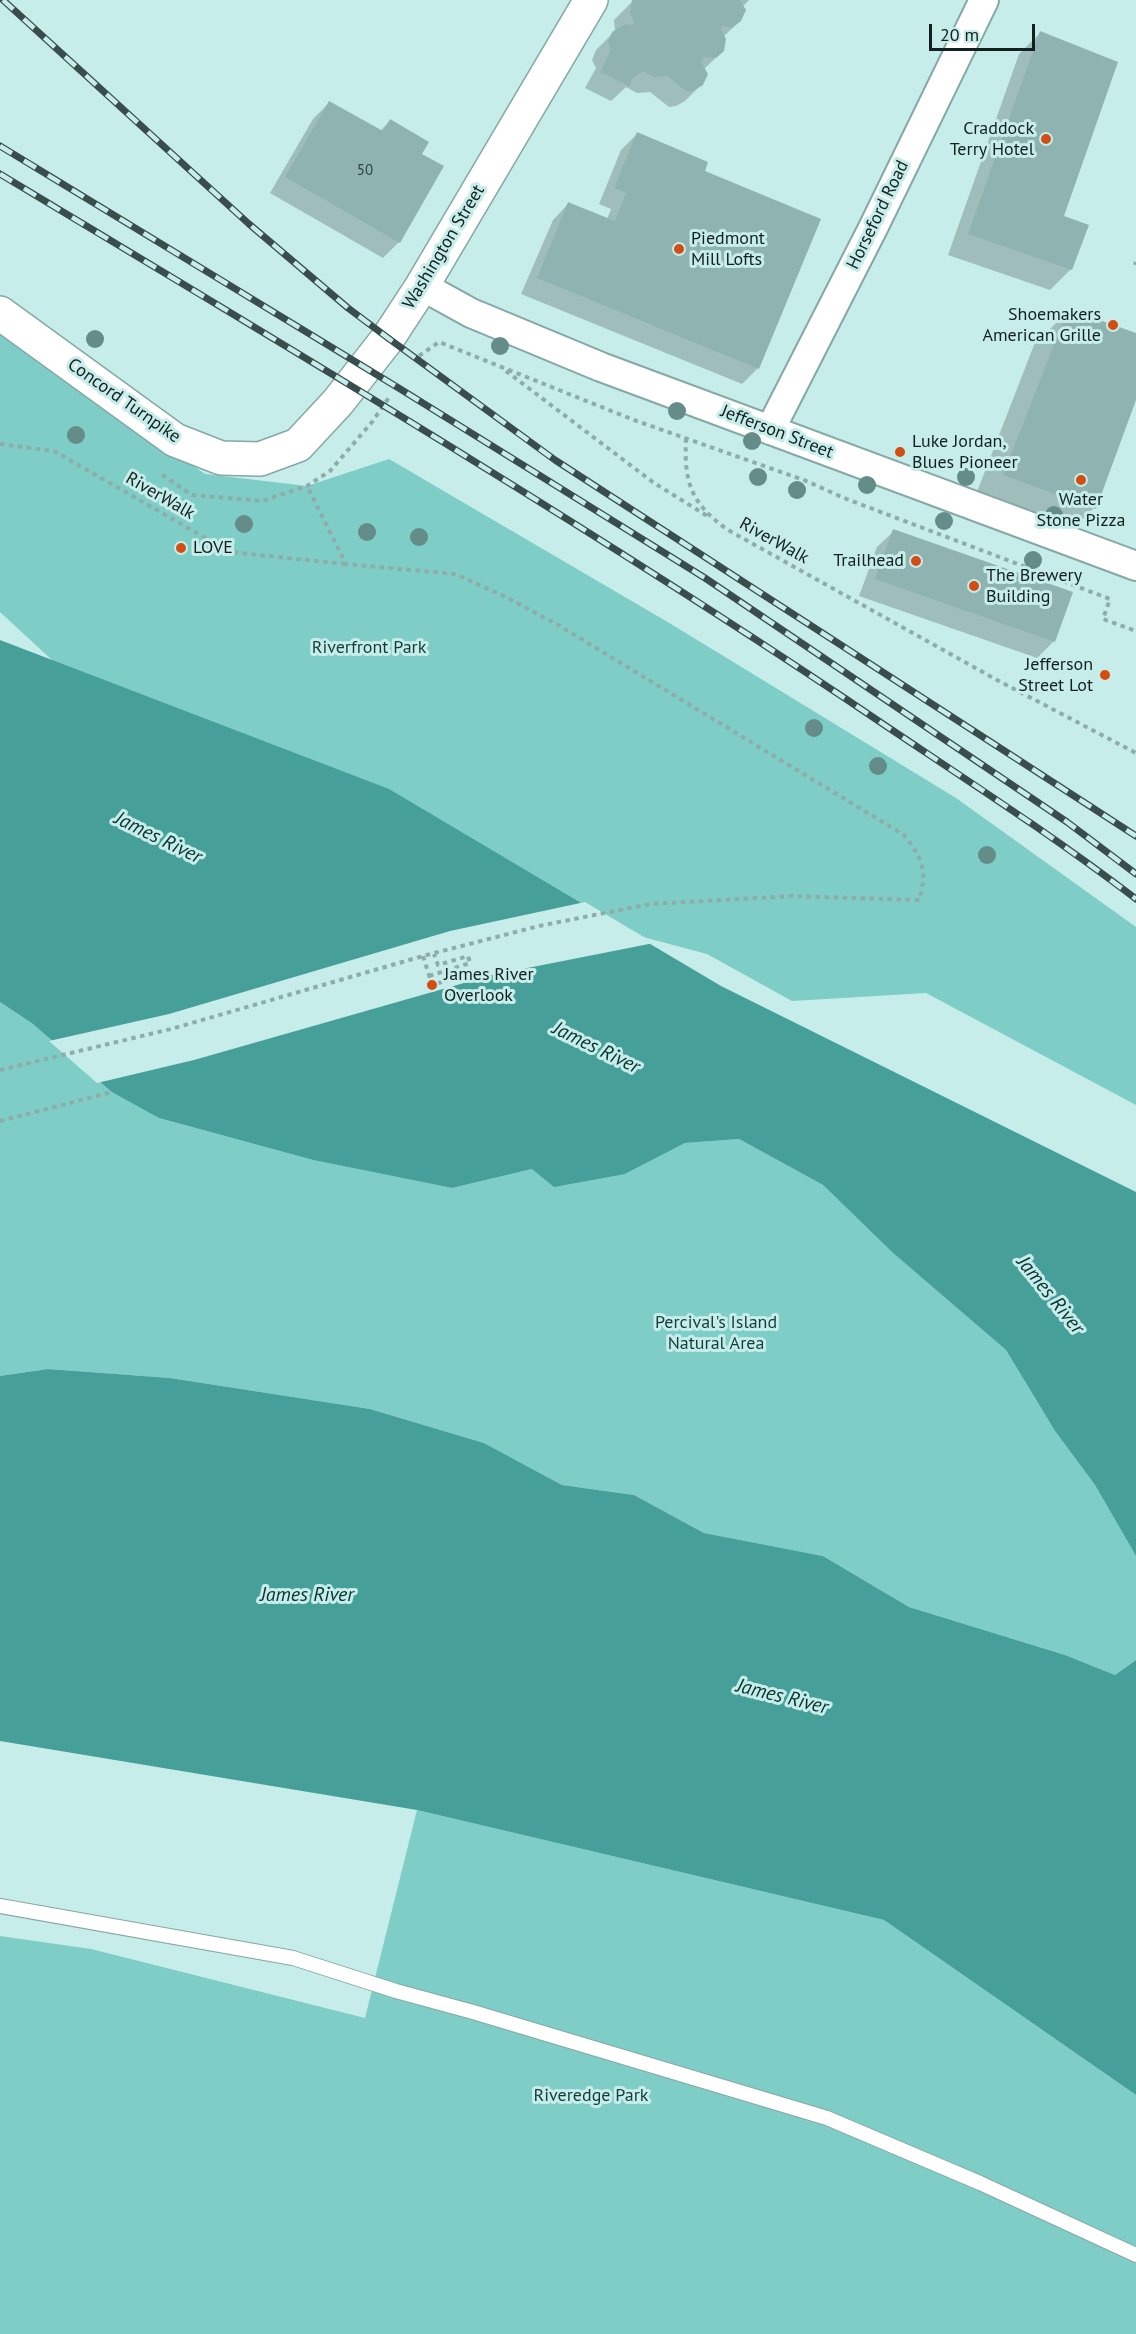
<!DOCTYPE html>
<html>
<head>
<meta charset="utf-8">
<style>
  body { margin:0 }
  #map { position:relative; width:1136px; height:2334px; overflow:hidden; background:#c7edea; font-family:"PT Sans",sans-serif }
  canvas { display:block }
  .scale { position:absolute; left:929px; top:24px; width:106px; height:27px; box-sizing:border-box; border:3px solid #122120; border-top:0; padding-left:8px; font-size:18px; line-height:21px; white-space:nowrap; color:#122120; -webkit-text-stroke:4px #c7edea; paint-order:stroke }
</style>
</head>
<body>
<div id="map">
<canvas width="1136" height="2334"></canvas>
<div class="scale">20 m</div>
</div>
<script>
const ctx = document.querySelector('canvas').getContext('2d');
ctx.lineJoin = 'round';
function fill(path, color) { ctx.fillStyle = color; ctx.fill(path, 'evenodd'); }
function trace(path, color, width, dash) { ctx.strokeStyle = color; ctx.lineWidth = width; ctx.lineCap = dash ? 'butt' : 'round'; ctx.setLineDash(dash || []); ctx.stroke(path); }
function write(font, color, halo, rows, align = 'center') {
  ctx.font = font + ' "PT Sans",sans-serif'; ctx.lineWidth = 6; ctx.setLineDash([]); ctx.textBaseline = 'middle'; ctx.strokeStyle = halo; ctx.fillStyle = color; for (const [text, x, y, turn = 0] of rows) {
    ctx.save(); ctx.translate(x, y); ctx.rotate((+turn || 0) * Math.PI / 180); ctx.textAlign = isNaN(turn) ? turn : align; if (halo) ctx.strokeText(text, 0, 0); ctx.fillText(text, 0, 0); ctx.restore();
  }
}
fill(new Path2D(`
  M0,331L205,474L307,486L389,459L671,624L956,798L1136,927V1105L926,993L792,1001L707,954L425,879L146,747L0,612Z
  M0,1002L33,1024L159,1118L313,1160L452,1188L532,1169L625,1174L685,1143L739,1139L823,1185L893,1253L1006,1350L1055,1431L1095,1485L1136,1556V1660L1115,1675L1065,1655L909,1607L823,1556L704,1533L634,1495L562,1485L484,1443L370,1409L170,1378L48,1369L0,1376Z
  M417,1810L884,1920L1136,2095V2334H0V1936L91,1949L365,2018Z`), '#7ecdc7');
fill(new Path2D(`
  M0,640L389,789L721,986L1136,1192V1556L1095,1485L1055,1431L1006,1350L893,1253L823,1185L739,1139L685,1143L625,1174L554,1187L532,1169L452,1188L313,1160L159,1118L112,1092L33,1024L0,1002Z
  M48,1369L170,1378L370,1409L484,1443L562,1485L634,1495L704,1533L823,1556L909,1607L1065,1655L1115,1675L1136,1660V2095L884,1920L417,1810L0,1741V1376Z`), '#479f9a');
fill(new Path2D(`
  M585,902L654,943L492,975L194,1060L97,1083L49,1041L169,1014L450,931Z`), '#c7edea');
fill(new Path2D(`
  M634,0H749L742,7L740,21L723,37V51L704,69L702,84L685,101L676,106L669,107L650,92L637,93L626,87L611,101L585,88L596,68L592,60L596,50L615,31L614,20Z
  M1040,33L1062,217L1071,269L1050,290L948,255L1019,54Z
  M330,102L380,131L390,121L420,154L399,242L383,258L270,193L313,119Z
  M637,134L703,172L758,368L742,384L521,294L553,220L569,203L607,219L611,209L599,204L621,150Z
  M1069,310L1136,335V395L1094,508L1059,543L970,510L1034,345Z
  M894,531L1071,593L1053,642L1037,658L859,596L877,547Z`), '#0003');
fill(new Path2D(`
  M632,0H740L746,10L741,21L732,28L722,26L721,29L726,39L724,51L716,58L704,57L701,62L708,74L703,85L693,91H686L667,76L654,77L643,71L633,78L629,86L600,72L611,50L608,42L612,32L625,24L632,25L634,22L630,13Z
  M1040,31L1118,62L1064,216L1089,225L1072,270L968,234Z
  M329,101L383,131L390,119L429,142L422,154L444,166L400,243L285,177Z
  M637,132L708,162L705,171L821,219L759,369L537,278L568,202L615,221L626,193L614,188Z
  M1068,309L1136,333V400L1096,509L1003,475Z
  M893,529L1073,592L1055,642L875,579Z`), '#8fb3b0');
const service = new Path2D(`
  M0,1906L293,1958L396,1991L473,2012L827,2118L980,2183L1136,2255`);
const minor = new Path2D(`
  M422,286L471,313L601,367L1136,566
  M770,430L874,226L984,0`);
const tertiary = new Path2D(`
  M0,313L175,440L221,458L260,459L298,445L338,402L388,338L422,286L591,0`);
trace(service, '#84a8a5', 16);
trace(minor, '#84a8a5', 32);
trace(tertiary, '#84a8a5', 36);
trace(new Path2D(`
  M1135,265L1136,262
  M419,356L439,342L634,420L804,480L844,498L1110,599L1103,619L1136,631
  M506,371L654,483L709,517
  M686,438C684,482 690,503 728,530L997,680L1136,753
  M0,444L54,451L230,552L345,564
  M162,475L192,495L262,501L307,486L330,471L372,422L390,396
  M423,956L432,985L474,972
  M429,976L470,963L468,956L438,965L434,954
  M0,1070L171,1029L423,956L539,926L650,904L791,896L919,900C928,871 922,858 904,835L560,626L508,598L455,574L346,564L307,486
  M0,1121L112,1092`), '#8eadaa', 4, [4.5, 4.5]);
trace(service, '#fff', 14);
trace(minor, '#fff', 28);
trace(tertiary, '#fff', 33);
const rail = new Path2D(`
  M3,0L249,224L348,308L388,338L555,460L1136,836
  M0,146L397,387L705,578L1067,822L1136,874
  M0,174C284,345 570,515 846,699C943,765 1043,828 1136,899`);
trace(rail, '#394d4c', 7);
trace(rail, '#c7edea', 4.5, [14]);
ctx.fillStyle = '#648c89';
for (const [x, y] of [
  [95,339],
  [500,346],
  [677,411],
  [76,435],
  [752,441],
  [758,477],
  [966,477],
  [867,485],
  [797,490],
  [1054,515],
  [944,521],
  [244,524],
  [367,532],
  [419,537],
  [1033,560],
  [814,728],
  [878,766],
  [987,855]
]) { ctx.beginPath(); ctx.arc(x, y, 9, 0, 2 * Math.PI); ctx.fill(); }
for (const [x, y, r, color] of [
  [1046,139,6,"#d44e13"],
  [679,249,6,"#d44e13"],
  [1113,325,6,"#d44e13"],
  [900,452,6,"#d44e13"],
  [1081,480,6,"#d44e13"],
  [181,548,6,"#d44e13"],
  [916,561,6,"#d44e13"],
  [974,586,6,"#d44e13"],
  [1105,675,6,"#d44e13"],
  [432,985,6,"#d44e13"]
]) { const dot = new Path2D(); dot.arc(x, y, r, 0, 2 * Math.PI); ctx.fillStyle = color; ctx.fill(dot); trace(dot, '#c7edea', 2); }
write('15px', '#314644', null, [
  ["50",365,171]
]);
write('18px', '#122120', '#c7edea', [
  ["Craddock",1034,129,"right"],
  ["Terry Hotel",1034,150,"right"],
  ["Piedmont",691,239],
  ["Mill Lofts",691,260],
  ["Shoemakers",1101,315,"right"],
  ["American Grille",1101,336,"right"],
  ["Luke Jordan,",912,442],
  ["Blues Pioneer",912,463],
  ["Water",1081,500,"center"],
  ["Stone Pizza",1081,521,"center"],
  ["LOVE",193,548],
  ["Trailhead",904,561,"right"],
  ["The Brewery",986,576],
  ["Building",986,597],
  ["Jefferson",1093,665,"right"],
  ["Street Lot",1093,686,"right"],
  ["James River",444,975],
  ["Overlook",444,996]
], 'left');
write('18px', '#122120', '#c7edea', [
  ["Horseford Road",878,215,-64],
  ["Washington Street",444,247,-59],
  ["Concord Turnpike",124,401,35],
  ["Jefferson Street",777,432,21],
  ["RiverWalk",160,496,30],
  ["RiverWalk",774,541,29]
]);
write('18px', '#133d3a', '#c7edea', [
  ["Riverfront Park",369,648],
  ["Percival's Island",716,1323],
  ["Natural Area",716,1344],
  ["Riveredge Park",591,2096]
]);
write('italic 20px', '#073331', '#c7edea', [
  ["James River",158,838,26],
  ["James River",596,1048,26],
  ["James River",1050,1295,51],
  ["James River",307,1595],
  ["James River",782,1697,14]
]);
</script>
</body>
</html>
